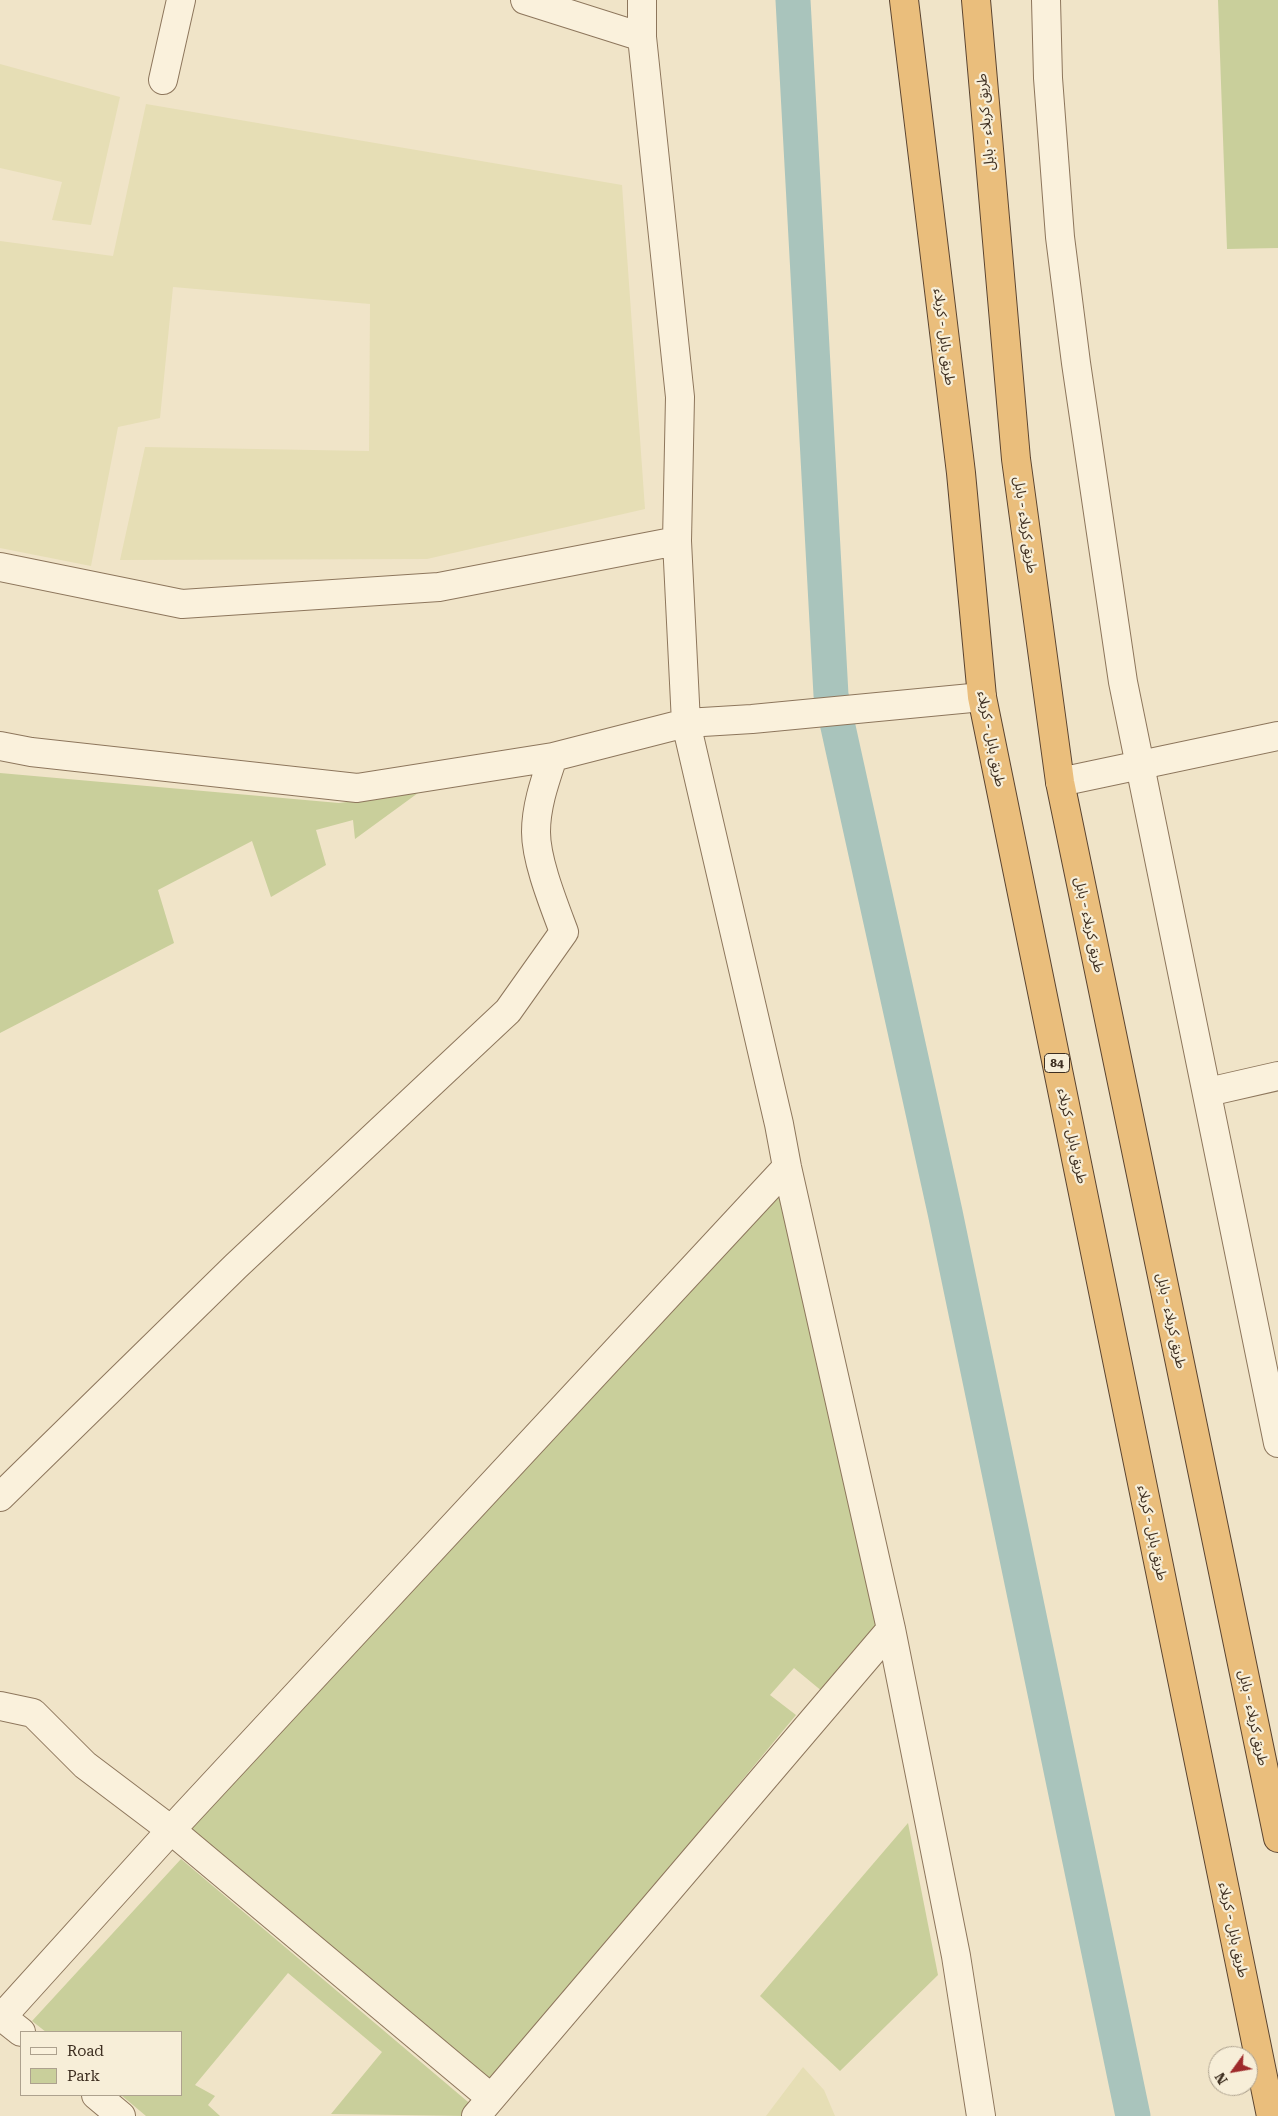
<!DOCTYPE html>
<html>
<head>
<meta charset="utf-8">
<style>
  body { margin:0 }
  #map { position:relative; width:1278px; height:2116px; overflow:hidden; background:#f0e4c8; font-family:"Roboto Serif",serif }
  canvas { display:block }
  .legend { position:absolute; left:20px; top:2031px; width:162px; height:65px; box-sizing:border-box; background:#f7eed8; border:1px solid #ada18e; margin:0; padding:6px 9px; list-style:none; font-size:15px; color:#3d2e20 }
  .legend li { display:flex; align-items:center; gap:10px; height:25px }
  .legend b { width:25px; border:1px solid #ada18e }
  .north { position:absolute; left:1208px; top:2046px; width:50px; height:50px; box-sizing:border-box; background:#f7eed8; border:1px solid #ada18e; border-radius:50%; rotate:238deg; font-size:14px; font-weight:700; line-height:20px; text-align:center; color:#3d2e20 }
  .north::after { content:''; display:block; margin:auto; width:18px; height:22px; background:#9e2a2b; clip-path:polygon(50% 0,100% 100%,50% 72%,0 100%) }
</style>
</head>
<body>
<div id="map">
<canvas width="1278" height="2116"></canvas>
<ul class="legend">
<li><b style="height:6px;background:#faf1dc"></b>Road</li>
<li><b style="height:14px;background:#c9cf9b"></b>Park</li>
</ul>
<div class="north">N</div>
</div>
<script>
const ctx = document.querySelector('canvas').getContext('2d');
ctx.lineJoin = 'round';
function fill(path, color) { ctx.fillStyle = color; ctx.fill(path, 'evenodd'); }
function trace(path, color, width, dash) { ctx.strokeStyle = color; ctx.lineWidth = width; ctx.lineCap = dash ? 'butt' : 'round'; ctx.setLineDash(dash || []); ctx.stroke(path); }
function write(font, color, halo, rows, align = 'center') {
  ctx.font = font + ' "Roboto Serif","Noto Sans Arabic",serif'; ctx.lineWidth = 4.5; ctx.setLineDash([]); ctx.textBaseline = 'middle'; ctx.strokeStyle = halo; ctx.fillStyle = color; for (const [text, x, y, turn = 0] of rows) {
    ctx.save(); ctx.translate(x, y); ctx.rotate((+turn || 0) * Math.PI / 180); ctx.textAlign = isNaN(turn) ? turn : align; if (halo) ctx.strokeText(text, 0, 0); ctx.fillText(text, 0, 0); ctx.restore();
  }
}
fill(new Path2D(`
  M0,64L120,97L91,225L52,220L62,182L0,168Z
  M146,104L622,185L645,509L427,559L120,560L145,447L369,451L370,304L173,287L160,418L118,427L91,566L0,548V241L113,256Z
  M803,2067L824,2090L835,2116H766Z`), '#e6deb5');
fill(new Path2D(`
  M1218,0H1278V248L1227,249Z
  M0,773L339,803L418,793L355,839L353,820L316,830L326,865L271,897L252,841L158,890L174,943L0,1033Z
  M782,1183L883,1626L823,1692L794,1668L770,1695L796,1715L489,2086L179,1830Z
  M908,1823L938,1975L840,2071L760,1996Z
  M181,1859L474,2107L467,2116L331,2114L382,2052L288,1973L195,2085L215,2096L208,2105L220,2116H146L121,2095H181V2032H46L32,2021Z`), '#c9cf9b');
trace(new Path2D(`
  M793,0L831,695L945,1212L1133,2116`), '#a9c4bc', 35);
const minor = new Path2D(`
  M525,0L642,37
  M642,0V37L680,397L677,541L686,723L779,1124L787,1167L891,1629L956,1956L981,2116
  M163,80L181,0
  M0,567L182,604L439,587L677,541
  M0,746L31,752L357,788L553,757L686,723L752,719L982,697
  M1060,782L1278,736
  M1208,1092L1278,1076
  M0,1497L236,1266L508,1011L564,932C554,905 536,861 536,832C536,806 545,781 553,757
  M0,1706L33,1713L85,1765L171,1830L491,2098
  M2,2017L21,2032
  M0,2019L171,1830L787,1167
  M96,2095L121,2116
  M476,2116L891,1629`);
const tertiary = new Path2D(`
  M1046,0L1048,78L1060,237L1076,363L1123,682L1278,1443`);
const trunk = new Path2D(`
  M904,0L961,473L982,697L1271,2116
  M976,0L1016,459L1060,782L1278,1838`);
trace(minor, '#8d765c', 30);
trace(tertiary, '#8d765c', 30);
trace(trunk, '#5b4430', 30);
trace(minor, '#faf1dc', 28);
trace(tertiary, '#faf1dc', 28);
trace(trunk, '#eabe7c', 28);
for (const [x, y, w] of [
  [1057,1063,25]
]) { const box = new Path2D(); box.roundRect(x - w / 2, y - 9.5, w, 19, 4); ctx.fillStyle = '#f7eed8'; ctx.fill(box); trace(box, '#3d2e20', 1); }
write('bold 12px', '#3d2e20', null, [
  ["84",1057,1063]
]);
write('14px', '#3d2e20', '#f7eed8', [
  ["طريق كربلاء - بابل",986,122,-95],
  ["طريق بابل - كربلاء",944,337,83],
  ["طريق كربلاء - بابل",1025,525,82],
  ["طريق بابل - كربلاء",991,739,79],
  ["طريق كربلاء - بابل",1089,925,78],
  ["طريق بابل - كربلاء",1072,1136,78],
  ["طريق كربلاء - بابل",1171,1321,78],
  ["طريق بابل - كربلاء",1152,1533,78],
  ["طريق كربلاء - بابل",1253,1718,78],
  ["طريق بابل - كربلاء",1233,1930,78]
]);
</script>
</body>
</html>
